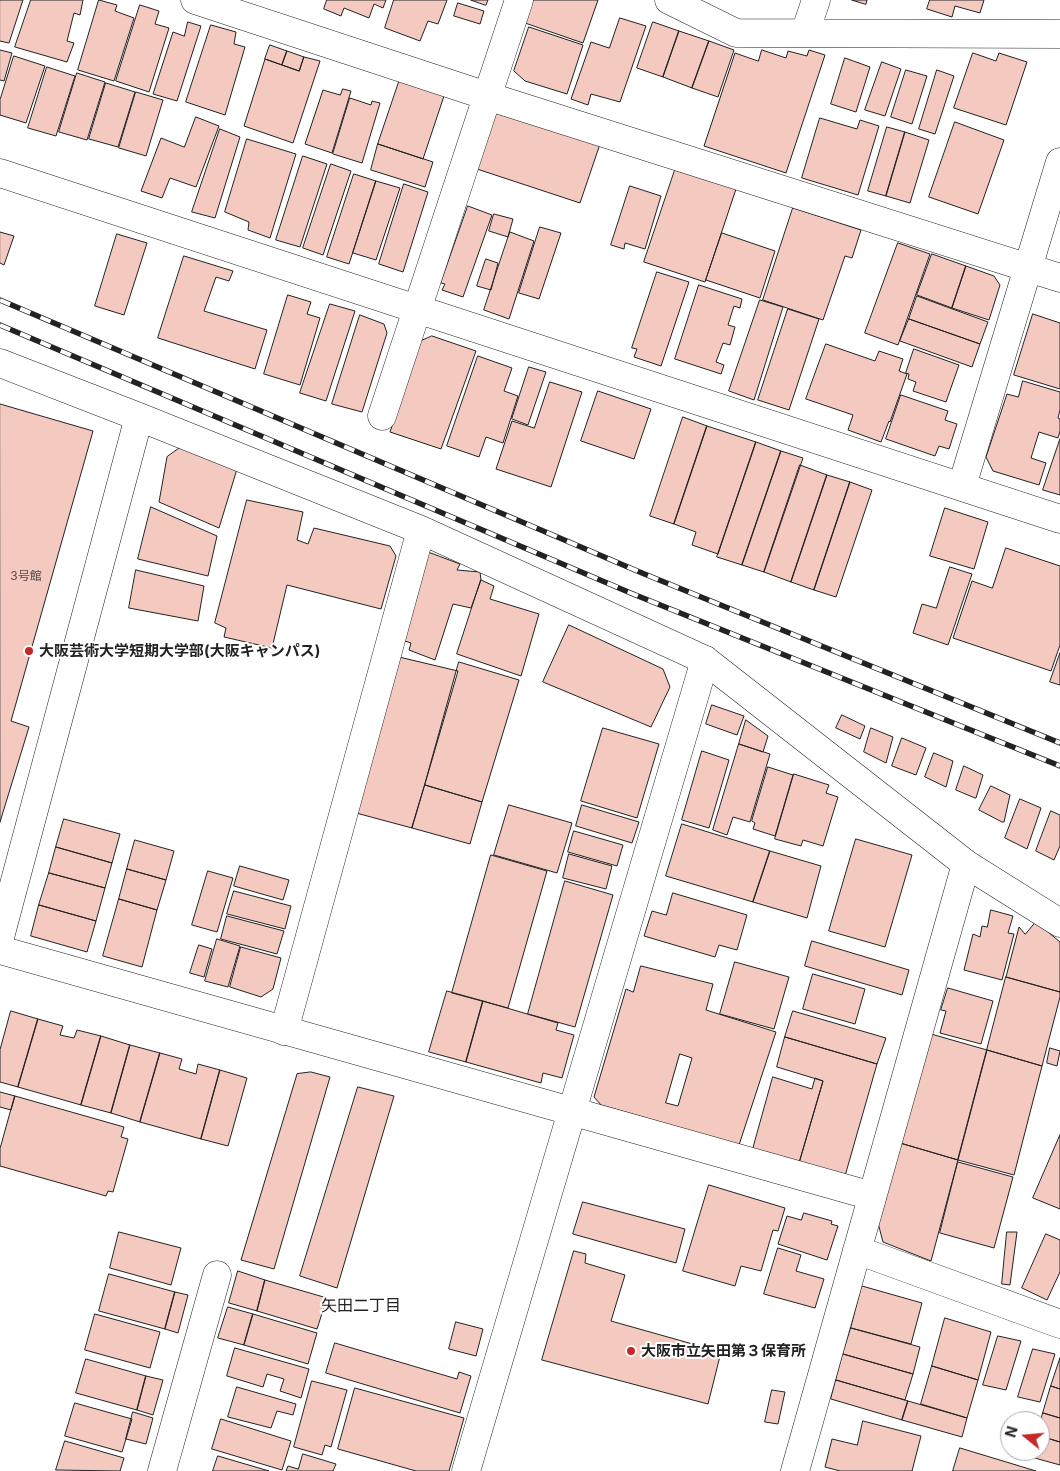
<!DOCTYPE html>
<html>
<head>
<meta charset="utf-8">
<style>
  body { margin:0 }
  #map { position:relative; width:1060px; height:1471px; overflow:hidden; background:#fff; font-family:Inter,sans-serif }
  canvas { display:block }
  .north { position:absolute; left:1000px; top:1411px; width:50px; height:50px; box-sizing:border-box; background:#fff; border:1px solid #a7a7a7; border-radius:50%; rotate:287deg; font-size:14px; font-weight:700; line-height:20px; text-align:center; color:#222 }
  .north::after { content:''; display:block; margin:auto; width:18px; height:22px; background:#c62828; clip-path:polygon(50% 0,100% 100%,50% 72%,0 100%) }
</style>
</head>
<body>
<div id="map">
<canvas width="1060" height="1471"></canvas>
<div class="north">N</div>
</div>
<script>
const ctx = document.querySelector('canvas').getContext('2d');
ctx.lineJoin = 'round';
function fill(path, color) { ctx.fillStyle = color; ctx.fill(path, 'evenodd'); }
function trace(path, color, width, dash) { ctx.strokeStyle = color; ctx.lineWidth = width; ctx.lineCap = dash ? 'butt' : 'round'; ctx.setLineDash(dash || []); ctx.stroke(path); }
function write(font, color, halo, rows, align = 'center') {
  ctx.font = font + ' Inter,"Noto Sans JP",sans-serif'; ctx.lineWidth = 4; ctx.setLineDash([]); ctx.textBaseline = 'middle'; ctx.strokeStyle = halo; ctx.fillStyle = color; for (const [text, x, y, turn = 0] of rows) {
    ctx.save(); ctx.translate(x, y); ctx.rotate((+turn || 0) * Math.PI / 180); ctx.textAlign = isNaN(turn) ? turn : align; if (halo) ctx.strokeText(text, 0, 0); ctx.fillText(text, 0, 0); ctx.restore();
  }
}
const building = new Path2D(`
  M0,0H23L9,43L0,41Z
  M31,0H83L80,15L74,13L67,41L74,43L67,62L15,47Z
  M99,0L117,5L115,11L134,18L114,81L78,70Z
  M327,0H386L383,8L374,4L369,18L344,8L341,16L324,9Z
  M394,0H447L438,24L428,21L420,41L385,28Z
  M471,0H488L486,5Z
  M533,0H598L583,43L525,23Z
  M852,0H867L866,4Z
  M930,0H984L980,13L955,6L952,17L927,9Z
  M458,3L484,11L480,24L454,16Z
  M140,5L159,11L155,24L169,28L149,92L116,81Z
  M620,18L646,26L620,102L591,94L588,105L571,99L591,42L609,48Z
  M188,22L201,26L177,101L153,94L173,32L184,36Z
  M653,22L679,31L663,77L637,68Z
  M211,25L236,32L234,44L245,47L225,115L186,102Z
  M529,27L583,45L567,94L525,81L514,71Z
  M679,31L709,41L692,88L663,77Z
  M709,41L734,50L718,97L692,88Z
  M270,45L287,51L282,65L265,59Z
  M0,50L12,53L4,81L0,80Z
  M762,50L786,58L788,51L807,56L809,50L825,55L786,173L704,146L735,53L758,61Z
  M287,51L304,57L299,71L282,65Z
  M973,53L996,61L999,53L1027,62L1006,125L954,108Z
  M14,56L45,66L26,123L0,115V100Z
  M304,57L320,61L293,143L244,126L265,59L299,71Z
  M845,58L870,67L856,112L831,104Z
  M882,62L901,69L885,116L865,110Z
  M47,67L75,76L56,136L28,128Z
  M906,70L927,76L912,124L891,117Z
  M937,70L954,76L935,134L919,129Z
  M77,73L105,82L87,140L59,132Z
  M400,79L445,93L423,159L378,144Z
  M106,83L135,92L118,147L89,139Z
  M343,89L351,91L332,153L305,144L323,90L340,95Z
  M136,92L163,100L146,156L119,148Z
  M350,98L371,105L372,101L380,103L362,163L333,154Z
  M496,110L600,144L580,203L477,169Z
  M196,117L219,126L196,187L170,178L162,198L141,191L161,138L184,147Z
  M820,118L857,129L860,120L879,126L858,195L802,178Z
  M955,122L1004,140L978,214L929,197Z
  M887,127L905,132L886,196L868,191Z
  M220,129L240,137L215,218L192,212Z
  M905,132L929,140L910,203L886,196Z
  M247,139L296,154L270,238L248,230L249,222L225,212Z
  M378,144L433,162L425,187L371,170Z
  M303,156L327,164L300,247L276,240Z
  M331,164L351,171L323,255L303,248Z
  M675,170L736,189L705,282L644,262Z
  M354,174L376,181L349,264L327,257Z
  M376,181L400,188L376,260L353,253Z
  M404,184L428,192L403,272L379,264Z
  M630,186L661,196L645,249L625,243L624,249L611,245Z
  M468,206L492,215L463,297L442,290L445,284L441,283Z
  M793,208L861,230L852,258L845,256L823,320L763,300Z
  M494,214L513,219L508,237L489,231Z
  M540,227L561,233L539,299L519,293Z
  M0,232L14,236L4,265L0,263Z
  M510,232L534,241L509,319L484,310Z
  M722,233L775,251L760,298L706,280Z
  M117,234L147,243L124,315L95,306Z
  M898,243L930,254L898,345L865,333Z
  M932,254L966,266L952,308L917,295Z
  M184,256L233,271L229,281L216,277L204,311L267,330L255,369L158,338Z
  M486,259L498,263L491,290L477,286Z
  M966,266L994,276L1000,285L989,320L952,308Z
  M657,272L689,282L661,366L634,357L637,349L632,348Z
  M699,285L742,299L740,308L734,306L728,325L735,327L730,345L723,343L716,362L724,365L721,374L675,359Z
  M288,295L311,302L307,314L320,318L300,385L264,374Z
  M917,296L988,322L980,344L909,319Z
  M760,300L783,307L754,400L729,391Z
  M330,304L355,311L326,401L300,393Z
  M788,309L819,319L789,410L758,400Z
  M1033,314L1060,323V389L1014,375Z
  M360,315L384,324L387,333L362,412L332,404Z
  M909,319L980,344L972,367L900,341Z
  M432,336L476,351L441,449L390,432L421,341Z
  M826,344L875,361L879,351L903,359L899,371L907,374L890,422L889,421L881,442L848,430L853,415L806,399Z
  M914,349L959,365L946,402L913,391L916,382L908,379L909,374L906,373Z
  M478,356L512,368L504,391L518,396L503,443L486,437L479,457L447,446Z
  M529,367L546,372L528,425L512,419Z
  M1023,381L1060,392V410L1058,418L1060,419V431L1058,438L1039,432L1031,458L1046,463L1039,485L993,471L986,457L1007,394L1018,397Z
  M550,382L582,392L551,487L496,469L512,421L534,428Z
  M598,391L651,409L634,459L581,441Z
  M901,395L948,411L945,420L957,424L949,449L939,446L935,456L886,439Z
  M0,404L93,431L11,721L29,727L0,822Z
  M683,417L707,426L674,524L650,516Z
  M707,426L756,442L718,554L692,545L696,532L674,524Z
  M1060,439V495L1043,490Z
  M756,442L781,451L742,565L717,557Z
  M181,447L237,469L219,528L159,502L167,457Z
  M781,451L803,458L764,572L742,565Z
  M800,465L827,475L791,582L764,572Z
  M827,475L850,482L814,590L791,582Z
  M850,482L872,490L836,597L814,590Z
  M247,500L303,512L297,540L308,544L314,528L390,546L396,556L381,609L287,585L272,648L224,637L226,628L215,623Z
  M151,507L217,536L208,576L138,559Z
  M945,508L988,522L974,569L930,556Z
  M1006,548L1060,566V645L1051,671L953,638L972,581L992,588Z
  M428,552L460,564L457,570L480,572L481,580L471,608L453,604L435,660L409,650L411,643L399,639Z
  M950,567L972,574L948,645L913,633L922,604L936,608Z
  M136,570L204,586L198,621L129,608Z
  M481,580L494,586L490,599L539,614L521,676L457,654Z
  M569,625L663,669L670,687L651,727L543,682Z
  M1060,653V685L1050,682Z
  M399,657L458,671L412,828L356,813Z
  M459,662L519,680L482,802L425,785Z
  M712,705L744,716L737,735L706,724Z
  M842,715L865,726L860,739L836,728Z
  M746,720L768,736L763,752L739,744Z
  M603,728L659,744L637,818L581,801Z
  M871,728L893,737L886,763L864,752Z
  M902,738L926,748L916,775L892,766Z
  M739,744L770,754L750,822L733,817L727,835L713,830Z
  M702,751L729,760L709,828L682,820Z
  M934,753L953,761L946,787L925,777Z
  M964,766L983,775L976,798H975L956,790Z
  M768,767L793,775L775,836L753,829L755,823L752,821Z
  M794,774L829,785L826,793L838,797L823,846L803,840L801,846L775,839Z
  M425,785L482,802L470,844L412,828Z
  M991,786L1010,795L1004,822H1002L979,810Z
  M1020,799L1041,808L1027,849L1005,838Z
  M509,805L572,823L557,873L494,855Z
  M582,805L639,822L632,843L576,826Z
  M1051,811L1060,815V846L1054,860L1036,851Z
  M64,819L120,834L112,863L56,847Z
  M682,824L770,851L753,902L666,876Z
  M574,831L623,845L617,866L568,852Z
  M856,839L912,855L885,947L829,931Z
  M135,840L174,851L166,880L127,869Z
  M56,847L112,863L105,888L49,873Z
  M770,851L821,866L807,918L753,902Z
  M569,854L612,866L606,889L563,878Z
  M491,855L547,871L508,1008L452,993Z
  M240,866L289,880L283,900L234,886Z
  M127,869L166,880L157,910L119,899Z
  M208,871L233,878L217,932L192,925Z
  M49,873L105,888L96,921L39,905Z
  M565,881L613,895L575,1027L528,1014Z
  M234,891L291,906L285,929L227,914Z
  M673,893L747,915L737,950L719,945L715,957L644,936L652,911L666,915Z
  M119,899L157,910L142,967L103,956Z
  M39,905L96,921L87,952L31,936Z
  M991,910L1013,916L1008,933L1014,934L1002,980L964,970L973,934L980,937L982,926L987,927Z
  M227,916L284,931L277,954L221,939Z
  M1036,922L1060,942V992L1006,977L1019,927L1025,934Z
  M217,939L240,946L228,987L205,981Z
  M812,941L909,970L902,995L805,966Z
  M199,945L212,949L204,977L190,973Z
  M241,947L281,958L273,989L261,997L230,987Z
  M735,962L789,977L774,1029L720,1014Z
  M641,966L713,984L706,1010L776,1032L739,1145L601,1105L594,1097L626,989L633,992ZM680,1054L692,1058L678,1106L666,1103Z
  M813,974L865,989L855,1024L803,1009Z
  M1006,977L1060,992V997L1042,1066L987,1050Z
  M948,988L993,1001L981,1044L940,1033L946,1011L941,1010Z
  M447,991L483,1001L466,1062L429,1052Z
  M483,1001L558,1023L556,1030L574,1035L562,1078L543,1073L541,1083L466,1062Z
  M11,1011L38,1019L18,1087L0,1082V1050Z
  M793,1011L886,1038L877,1064L785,1037Z
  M38,1019L63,1026L60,1035L74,1038L77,1030L101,1036L81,1105L18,1087Z
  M931,1034L987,1050L958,1160L900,1143Z
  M101,1036L130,1045L111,1113L81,1105Z
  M785,1037L877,1064L845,1176L799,1163L823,1081L777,1067Z
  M130,1045L160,1053L140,1122L111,1113Z
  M1050,1048L1060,1051L1057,1066L1047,1063Z
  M987,1050L1042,1066L1014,1175L958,1160Z
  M160,1053L182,1059L179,1069L196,1074L198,1064L220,1070L201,1139L140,1122Z
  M220,1070L247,1078L228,1146L201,1139Z
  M311,1072L330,1077L274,1269L241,1260L297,1074Z
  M773,1077L812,1089L815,1078L823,1081L799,1163L753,1149Z
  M358,1087L394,1096L337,1288L300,1276Z
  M0,1092L15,1096L11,1110L0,1107Z
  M15,1096L124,1127L121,1137L128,1139L113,1192L108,1191L106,1196L0,1166V1149Z
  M1060,1135V1209L1033,1198Z
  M900,1143L958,1160L931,1261L883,1242L878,1223Z
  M958,1162L1013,1177L994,1248L940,1233Z
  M709,1185L785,1208L778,1231L773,1230L761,1271L741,1266L735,1286L683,1271Z
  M583,1202L685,1229L676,1263L573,1234Z
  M804,1213L832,1221L831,1224L838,1226L827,1260L778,1244L787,1216L801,1220Z
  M119,1232L181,1248L171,1285L110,1268Z
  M1007,1232H1017L1010,1285L1002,1284Z
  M1046,1234L1060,1240V1272L1047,1300L1022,1288Z
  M778,1248L801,1255L796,1271L824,1279L815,1308L764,1294Z
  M574,1251L586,1254L585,1263L625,1275L611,1321L721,1352L708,1404L542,1360Z
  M238,1271L265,1280L257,1311L229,1303Z
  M109,1274L175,1292L165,1329L99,1311Z
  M265,1280L327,1298L317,1329L257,1311Z
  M862,1286L922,1303L911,1344L851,1328Z
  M175,1292L188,1295L178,1333L165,1329Z
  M228,1307L253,1314L244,1345L218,1338Z
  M95,1314L160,1332L150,1368L85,1350Z
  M253,1314L317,1333L308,1364L244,1345Z
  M945,1318L991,1332L978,1380L932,1366Z
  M456,1322L483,1329L476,1356L449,1349Z
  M851,1328L920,1347L913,1374L843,1354Z
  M998,1336L1021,1341L1006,1390L983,1385Z
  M335,1343L457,1379L459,1372L471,1376L460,1413L326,1373Z
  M235,1348L309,1369L301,1398L280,1391L284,1379L267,1374L263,1387L227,1376Z
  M1033,1349L1055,1354L1040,1402L1018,1397Z
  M843,1354L913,1374L905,1400L836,1380Z
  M1060,1358V1389L1051,1386Z
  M86,1359L146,1376L137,1410L76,1393Z
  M932,1366L978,1380L967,1418L921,1404Z
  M146,1376L163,1380L153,1415L137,1410Z
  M836,1380L908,1401L902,1420L831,1399Z
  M312,1381L347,1390L331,1447L325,1445L322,1455L294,1447Z
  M1051,1386L1060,1389V1418L1043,1413Z
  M237,1387L296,1404L293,1415L277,1411L271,1428L228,1417Z
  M355,1388L464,1418L449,1471H416L338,1449Z
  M772,1390L785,1392L778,1424L765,1422Z
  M908,1401L967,1418L962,1437L902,1420Z
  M75,1403L132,1419L122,1452L65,1436Z
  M133,1412L153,1418L146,1444L126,1439Z
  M1043,1413L1060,1418V1442L1040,1436V1423Z
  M221,1419L291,1441L282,1470L212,1449Z
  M863,1421L921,1436L912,1471H840L825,1467L832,1439L857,1445Z
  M1040,1436L1060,1442V1465L1031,1457L1032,1451H1040Z
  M65,1441L124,1458L120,1471L56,1470Z
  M960,1448L1036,1471H953Z
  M303,1454L336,1464L333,1471H286L288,1466L298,1469Z
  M218,1456L269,1471H213Z`);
fill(building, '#f3c9c0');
trace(building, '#222', 1);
const street = new Path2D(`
  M195,0L487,96L1060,278
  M669,0L736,33L1060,34
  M805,33L816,0
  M0,173L1060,519
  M0,363L139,417L421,530L705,660L966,864L1060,923
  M382,416L519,0
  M0,937L139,417
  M284,1031L421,530
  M857,1250L1060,1324
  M162,1471L217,1275
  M795,1471L966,864`);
const secondary = new Path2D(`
  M962,486L1060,162
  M0,950L872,1196
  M466,1471L705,660`);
trace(street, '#222', 29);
trace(secondary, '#222', 29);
trace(street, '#fff', 28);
trace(secondary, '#fff', 28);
const rail = new Path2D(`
  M0,300L642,573L1060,743
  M0,325L633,594L1060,766`);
trace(rail, '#222', 5.5);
trace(rail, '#fff', 4, [11]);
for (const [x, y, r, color] of [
  [29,651,5,"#c62828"],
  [631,1351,5,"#c62828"]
]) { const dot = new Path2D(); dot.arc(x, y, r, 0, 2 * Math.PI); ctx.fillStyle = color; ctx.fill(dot); trace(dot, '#fff', 2); }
write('12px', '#564c4a', null, [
  ["3号館",26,576]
]);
write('bold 15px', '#222', '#fff', [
  ["大阪芸術大学短期大学部(大阪キャンパス)",39,651],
  ["大阪市立矢田第３保育所",641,1351]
], 'left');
write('16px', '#222', '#fff', [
  ["矢田二丁目",361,1306]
]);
</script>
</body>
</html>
